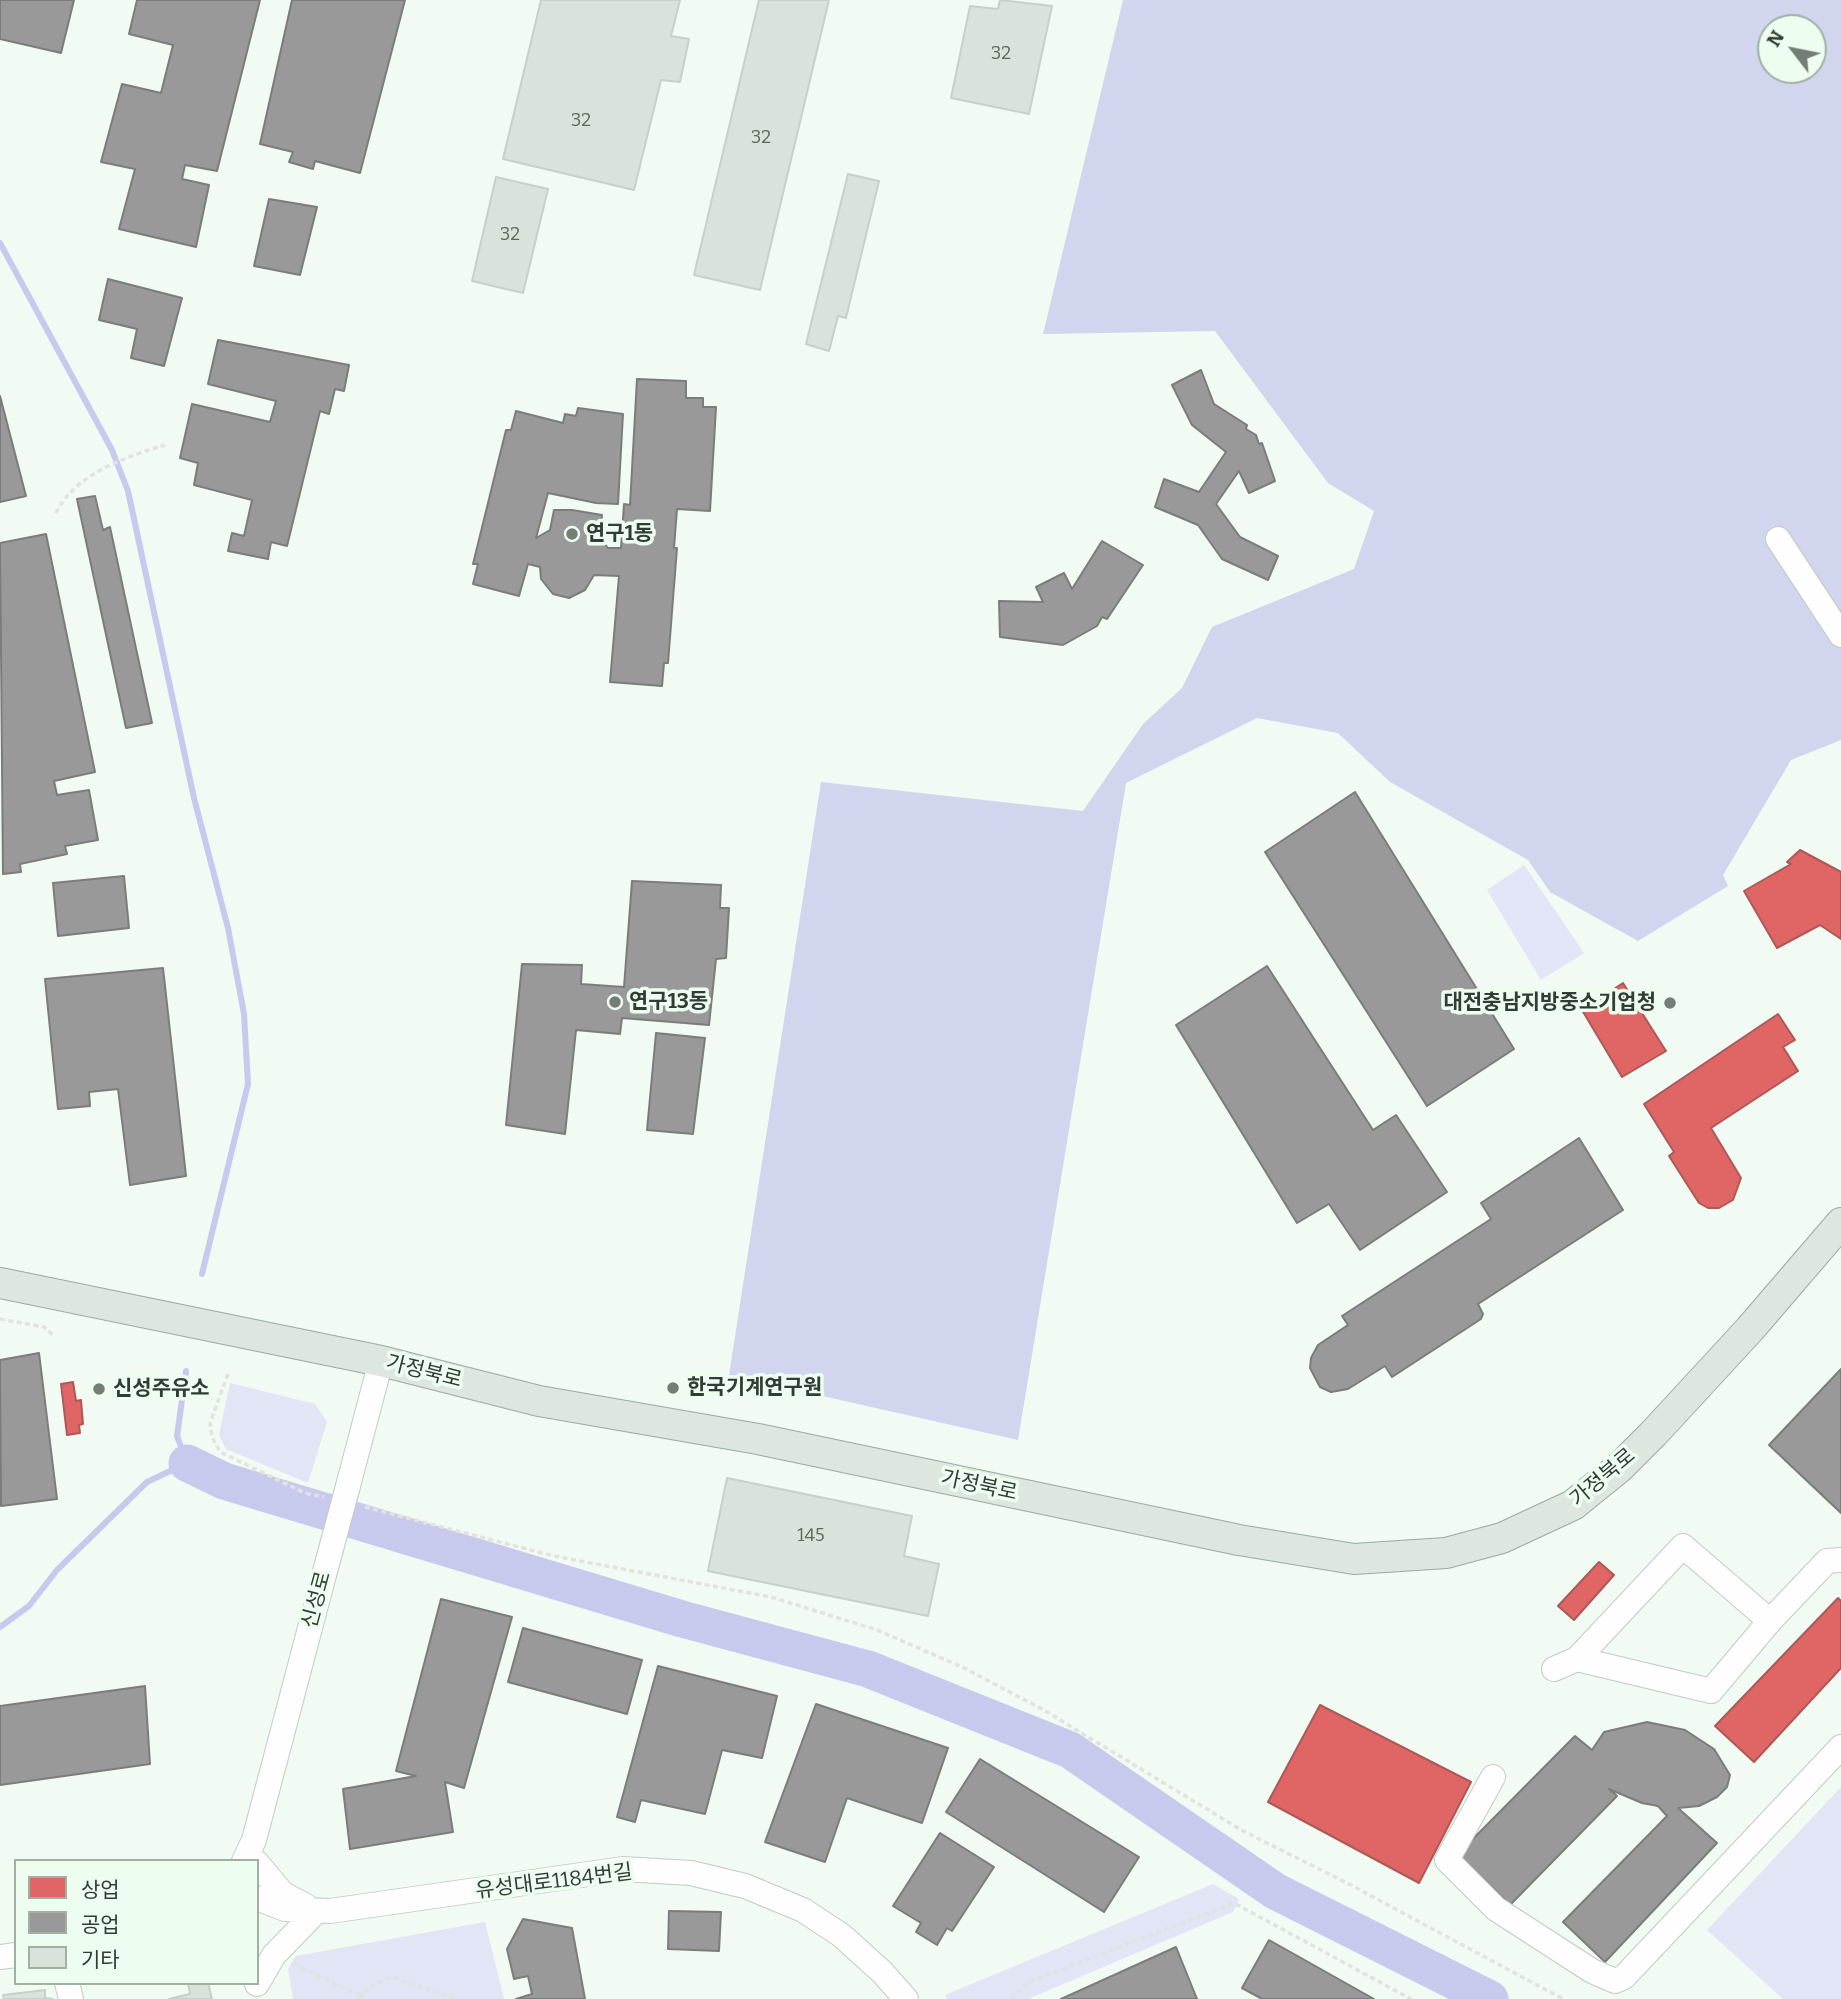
<!DOCTYPE html>
<html>
<head>
<meta charset="utf-8">
<style>
  body { margin:0 }
  #map { position:relative; width:1841px; height:1999px; overflow:hidden; background:#f1faf3; font-family:Bitter,"Noto Sans KR",serif }
  canvas { display:block }
  .legend { position:absolute; left:14px; top:1859px; width:245px; height:126px; box-sizing:border-box; background:#edfef0; border:2px solid #a2b0a4; margin:0; padding:9px 12px; list-style:none; font-size:21px; color:#313c33 }
  .legend li { display:flex; align-items:center; gap:14px; height:35px }
  .legend b { width:35px; border:2px solid #a2b0a4 }
  .north { position:absolute; left:1757px; top:14px; width:70px; height:70px; box-sizing:border-box; background:#edfef0; border:2px solid #a2b0a4; border-radius:50%; rotate:302deg; font-size:19px; font-weight:700; line-height:28px; text-align:center; color:#313c33 }
  .north::after { content:''; display:block; margin:auto; width:24px; height:32px; background:#747e76; clip-path:polygon(50% 0,100% 100%,50% 72%,0 100%) }
</style>
</head>
<body>
<div id="map">
<canvas width="1841" height="1999"></canvas>
<ul class="legend">
<li><b style="height:19px;background:#e06666"></b>상업</li>
<li><b style="height:19px;background:#999"></b>공업</li>
<li><b style="height:19px;background:#d9e3db"></b>기타</li>
</ul>
<div class="north">N</div>
</div>
<script>
const ctx = document.querySelector('canvas').getContext('2d');
ctx.lineJoin = 'round';
function fill(path, color) { ctx.fillStyle = color; ctx.fill(path, 'evenodd'); }
function trace(path, color, width, dash) { ctx.strokeStyle = color; ctx.lineWidth = width; ctx.lineCap = dash ? 'butt' : 'round'; ctx.setLineDash(dash || []); ctx.stroke(path); }
function write(font, color, halo, rows, align = 'center') {
  ctx.font = font + ' Bitter,"Noto Sans KR",serif'; ctx.lineWidth = 7; ctx.setLineDash([]); ctx.textBaseline = 'middle'; ctx.strokeStyle = halo; ctx.fillStyle = color; for (const [text, x, y, turn = 0] of rows) {
    ctx.save(); ctx.translate(x, y); ctx.rotate((+turn || 0) * Math.PI / 180); ctx.textAlign = isNaN(turn) ? turn : align; if (halo) ctx.strokeText(text, 0, 0); ctx.fillText(text, 0, 0); ctx.restore();
  }
}
fill(new Path2D(`
  M1524,865L1584,953L1541,980L1487,890Z
  M230,1383L315,1404L327,1422L308,1483L226,1449L219,1435Z
  M1841,1787V1999H1783L1707,1930Z
  M1213,1884L1239,1899L1233,1912L1028,1999H947L945,1995Z
  M485,1922L504,1999H293L288,1969L296,1956Z`), '#e1e5f5');
fill(new Path2D(`
  M1123,0H1841V740L1791,760L1723,875L1728,886L1638,941L1550,892L1528,860L1390,782L1338,733L1257,718L1126,783L1018,1440L729,1375L821,782L1083,811L1143,724L1182,688L1212,627L1354,569L1374,511L1328,483L1215,331L1043,334ZM1771,28H1813V70H1771Z`), '#d1d5ee');
const shops = new Path2D(`
  M1800,850L1841,872V939L1820,925L1777,948L1744,891L1791,864L1787,862Z
  M1623,983L1666,1051L1622,1077L1582,1010Z
  M1778,1014L1795,1040L1783,1047L1798,1071L1711,1128L1741,1178L1733,1200L1719,1208H1708L1699,1203L1669,1156L1674,1152L1644,1104Z
  M73,1382L76,1401L81,1400L83,1424L79,1425L80,1433L67,1435L61,1384Z
  M1599,1562L1614,1575L1574,1620L1558,1606Z
  M1838,1598L1841,1601V1668L1754,1762L1715,1726Z
  M1320,1705L1471,1782L1419,1883L1268,1802Z`);
fill(shops, '#e06666');
trace(shops, '#ac5957', 2);
const industry = new Path2D(`
  M0,0H74L61,53L0,39Z
  M137,0H260L217,171L185,165L182,179L209,185L196,247L119,229L135,169L101,162L122,84L161,93L173,45L129,34Z
  M292,0H405L360,173L315,161L313,169L289,162L293,152L260,144Z
  M269,199L317,207L300,275L254,266Z
  M108,279L182,298L164,366L131,358L137,329L99,320Z
  M218,340L349,365L344,391L335,389L329,414L320,411L287,546L271,542L268,559L228,551L232,533L244,536L252,500L194,485L198,463L180,458L192,404L270,422L276,401L208,384Z
  M1201,370L1214,404L1247,425L1246,429L1256,435L1259,444L1262,443L1275,481L1249,493L1239,471L1216,504L1240,537L1278,556L1268,580L1222,559L1198,525L1155,507L1164,479L1199,492L1226,452L1192,425L1172,385Z
  M637,379L686,381V398H703V407H716L710,511L677,509L674,548H677L668,663H664L662,686L610,682L619,576L594,575L585,590L569,598L553,594L541,579L540,567L528,564L519,596L473,584L478,564H473L506,430H511L516,411L563,423L565,414L576,416L578,408L623,414L618,504L596,503L548,493L536,538L550,530L554,510H572L602,515L600,538L608,548H621L624,504L630,505Z
  M0,396L26,496L0,502Z
  M95,496L103,530L110,527L152,723L126,728L77,499Z
  M46,534L95,772L54,781L57,795L89,790L98,840L65,846L67,854L20,864L21,872L3,874L0,543Z
  M1102,541L1143,565L1107,619L1102,617L1097,626L1063,645L1000,637L999,601L1043,602L1036,587L1064,573L1072,589Z
  M1355,792L1514,1049L1427,1106L1265,852Z
  M124,876L129,928L58,936L53,883Z
  M632,881L721,885L720,908H729L726,958L716,959L709,1025L622,1018L620,1034L576,1030L565,1134L506,1125L522,964L582,965L581,984L624,987Z
  M1267,966L1373,1130L1396,1115L1447,1192L1360,1250L1329,1204L1297,1223L1176,1025Z
  M163,968L186,1176L130,1185L118,1089L89,1092L90,1106L58,1109L45,979Z
  M656,1033L705,1038L693,1134L647,1130Z
  M1579,1138L1623,1210L1478,1304L1483,1314L1481,1319L1392,1377L1385,1366L1348,1389L1331,1392L1320,1387L1310,1368L1311,1358L1318,1345L1348,1325L1342,1316L1491,1219L1481,1203Z
  M39,1353L57,1499L1,1506L0,1360Z
  M1841,1369V1513L1769,1445Z
  M441,1599L512,1617L464,1788L445,1782L453,1832L350,1849L343,1789L416,1776L396,1771Z
  M523,1628L642,1660L627,1714L508,1682Z
  M658,1666L777,1696L762,1758L722,1750L705,1814L641,1800L635,1822L617,1817Z
  M145,1686L150,1764L0,1785V1706Z
  M816,1704L948,1748L922,1823L847,1798L825,1862L765,1842Z
  M1647,1722L1685,1730L1714,1749L1730,1775L1727,1787L1717,1797L1699,1806L1678,1808L1717,1843L1605,1962L1563,1922L1667,1816L1658,1806L1642,1803L1609,1789L1617,1796L1510,1905L1458,1854L1575,1736L1592,1750L1604,1732Z
  M980,1759L1139,1857L1104,1912L946,1812Z
  M940,1833L994,1867L952,1931L947,1928L937,1945L916,1932L921,1923L893,1906Z
  M669,1911L721,1912L719,1951L668,1949Z
  M523,1919L572,1928L585,1999H516L532,1994L528,1976L514,1979L507,1949Z
  M1269,1940L1374,1999H1262L1242,1988Z
  M1176,1947L1197,1999H1061Z`);
fill(industry, '#999');
trace(industry, '#7a7d7a', 2);
trace(new Path2D(`
  M0,243L112,450L128,491L194,798L228,928L244,1014L248,1084L202,1274
  M0,1627L29,1606L57,1570L147,1482L187,1463L177,1436L186,1371`), '#c8caed', 6);
trace(new Path2D(`
  M187,1463L224,1481L682,1619L868,1669L1070,1750L1275,1891L1490,1999`), '#c8caed', 37);
const building = new Path2D(`
  M541,0H680L671,36L689,39L680,82L661,80L634,190L503,159Z
  M759,0H829L760,290L694,275Z
  M1000,0L1052,6L1029,114L951,98L970,6L998,9Z
  M848,174L879,181L846,318L838,316L829,351L806,344Z
  M496,177L548,189L523,293L472,281Z
  M727,1478L912,1516L904,1556L939,1564L928,1616L708,1571Z
  M188,1983H208L212,1999H169L190,1994Z
  M45,1990V1998L53,1999H4L3,1995Z`);
fill(building, '#d9e3db');
trace(building, '#c7d1c9', 2);
const minor = new Path2D(`
  M1778,539L1841,635
  M348,1486L381,1361
  M1770,1621L1827,1561L1841,1560
  M1554,1669L1577,1659L1683,1546L1770,1621L1711,1691L1577,1659
  M1493,1777L1447,1860L1496,1909L1592,1971L1615,1981L1624,1977L1841,1747
  M244,1861L254,1840L324,1575
  M257,1863L283,1894L306,1906
  M257,1898L285,1909L330,1911L623,1869L691,1873L745,1886L803,1910L841,1935L882,1972L906,1999
  M0,1957L16,1955
  M67,1983L71,1999
  M257,1984L274,1955L311,1917`);
const major = new Path2D(`
  M0,1283L381,1361L539,1401L758,1439L1239,1540L1354,1559L1446,1553L1502,1538L1573,1505L1620,1467L1654,1433L1750,1329L1841,1223`);
trace(minor, '#c2cbc4', 26);
trace(major, '#9aab9f', 32);
trace(new Path2D(`
  M56,513C75,474 125,457 165,445
  M0,1319L44,1327L53,1335
  M228,1374L210,1423L212,1437L220,1452L305,1493L324,1497
  M365,1507L554,1556L771,1597L877,1630L962,1667L1042,1709L1243,1831L1347,1883L1563,1999
  M294,1964L361,1996
  M359,1999L369,1987L393,1977L456,1999
  M1011,1999L1031,1981L1234,1903L1411,1999`), '#e0e3e0', 3.5, [5, 3.5]);
trace(minor, '#fdfefd', 24);
trace(major, '#dde6df', 30);
const minorBridge = new Path2D(`
  M324,1575L348,1486`);
trace(minorBridge, '#c2cbc4', 26, []);
trace(minorBridge, '#fdfefd', 24);
for (const [x, y, r, color] of [
  [572,534,7,"#747e76"],
  [615,1002,7,"#747e76"],
  [1670,1003,7,"#747e76"],
  [673,1388,7,"#747e76"],
  [99,1389,7,"#747e76"]
]) { const dot = new Path2D(); dot.arc(x, y, r, 0, 2 * Math.PI); ctx.fillStyle = color; ctx.fill(dot); trace(dot, '#edfef0', 2.5); }
write('18px', '#5d685f', null, [
  ["32",1001,54],
  ["32",581,121],
  ["32",761,138],
  ["32",510,235],
  ["145",811,1536]
]);
write('bold 21px', '#313c33', '#edfef0', [
  ["연구1동",586,534],
  ["연구13동",629,1002],
  ["대전충남지방중소기업청",1656,1003,"right"],
  ["한국기계연구원",687,1388],
  ["신성주유소",113,1389]
], 'left');
write('21px', '#313c33', '#edfef0', [
  ["가정북로",424,1372,14],
  ["가정북로",1603,1478,-40],
  ["가정북로",979,1486,12],
  ["신성로",317,1600,-75],
  ["유성대로1184번길",554,1882,-7]
]);
</script>
</body>
</html>
